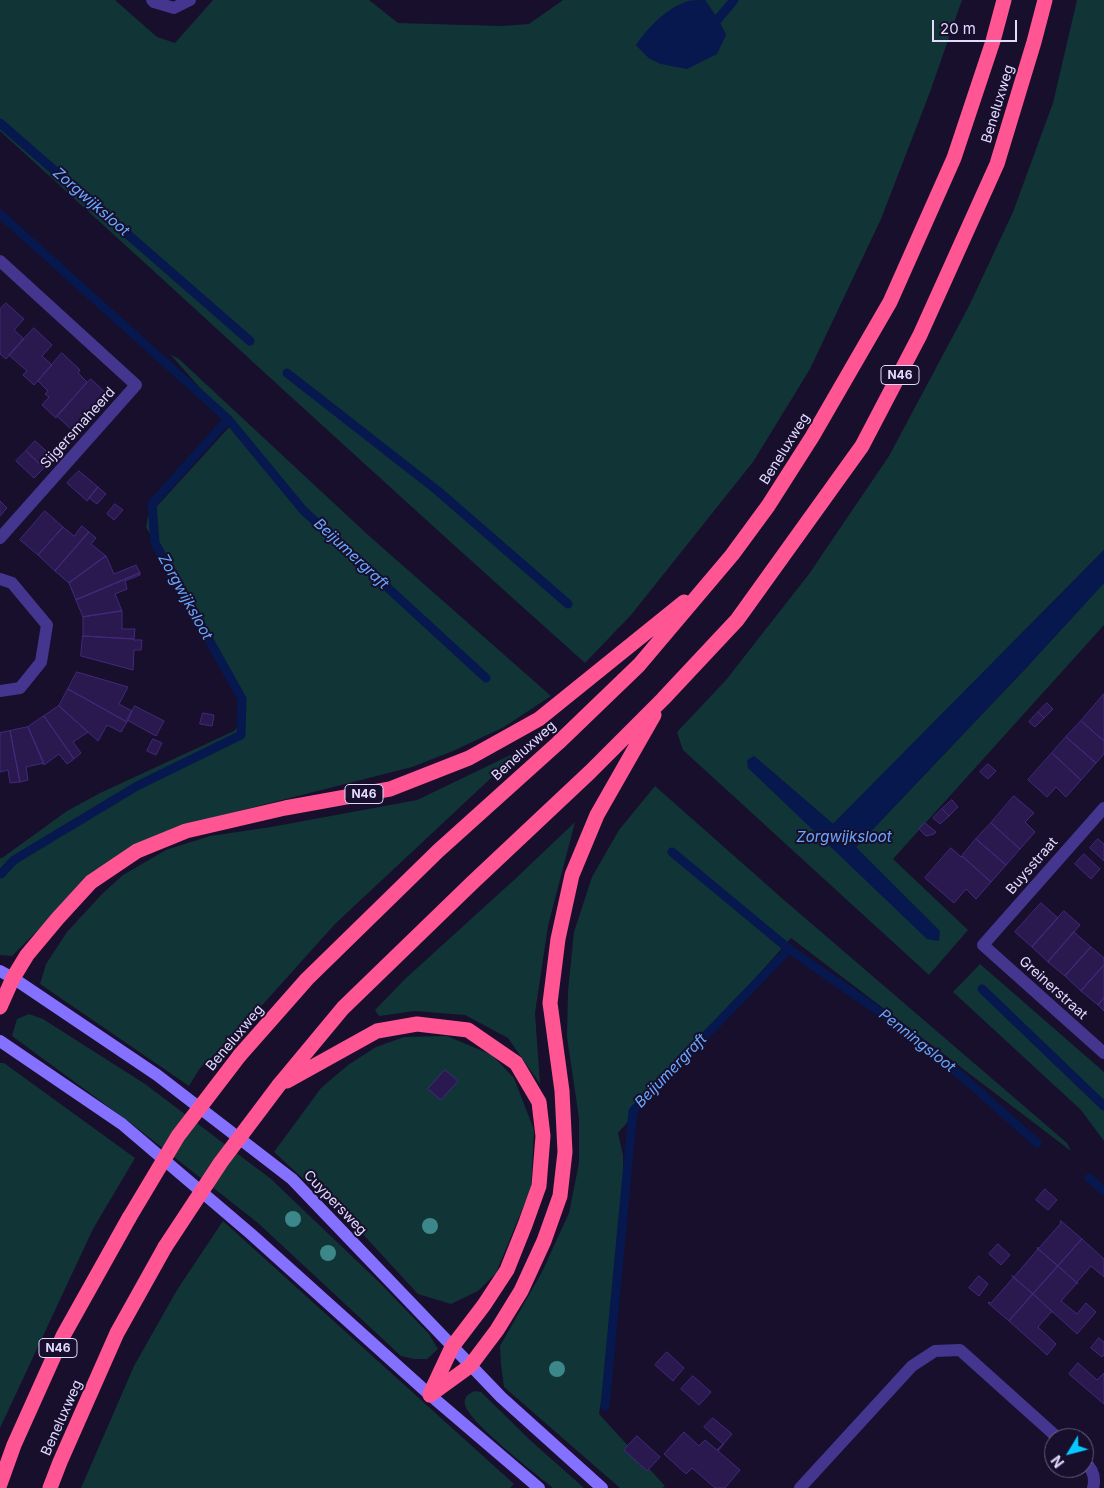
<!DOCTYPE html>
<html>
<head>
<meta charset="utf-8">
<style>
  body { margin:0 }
  #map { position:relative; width:1104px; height:1488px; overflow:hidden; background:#170f2c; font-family:Inter,sans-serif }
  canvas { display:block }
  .north { position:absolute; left:1044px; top:1428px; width:50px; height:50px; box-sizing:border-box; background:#170f2c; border:1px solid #686080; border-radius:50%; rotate:233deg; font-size:14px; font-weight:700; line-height:20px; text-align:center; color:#e2daff }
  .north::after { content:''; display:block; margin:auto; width:18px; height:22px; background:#06c9ff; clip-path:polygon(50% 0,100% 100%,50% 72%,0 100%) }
  .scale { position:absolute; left:932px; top:20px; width:85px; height:22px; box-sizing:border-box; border:2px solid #e2daff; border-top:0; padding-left:6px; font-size:15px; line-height:18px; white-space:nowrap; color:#e2daff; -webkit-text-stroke:4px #170f2c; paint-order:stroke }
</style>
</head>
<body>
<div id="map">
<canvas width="1104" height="1488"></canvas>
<div class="north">N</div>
<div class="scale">20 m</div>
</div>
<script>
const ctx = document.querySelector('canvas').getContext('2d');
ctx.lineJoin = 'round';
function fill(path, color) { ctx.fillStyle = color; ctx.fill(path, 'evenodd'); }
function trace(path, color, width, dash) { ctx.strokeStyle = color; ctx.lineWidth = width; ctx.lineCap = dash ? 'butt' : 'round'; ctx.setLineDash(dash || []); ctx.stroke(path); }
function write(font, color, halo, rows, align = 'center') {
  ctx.font = font + ' Inter,sans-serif'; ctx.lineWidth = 4; ctx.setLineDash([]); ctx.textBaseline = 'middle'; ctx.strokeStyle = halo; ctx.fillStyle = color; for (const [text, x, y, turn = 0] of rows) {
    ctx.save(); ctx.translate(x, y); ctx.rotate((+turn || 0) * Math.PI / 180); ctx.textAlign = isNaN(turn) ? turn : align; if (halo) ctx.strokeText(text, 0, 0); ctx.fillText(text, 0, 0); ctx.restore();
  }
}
fill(new Path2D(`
  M0,0H115L157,37L175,43L213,0H369L398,23L502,26L529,24L563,0H962L930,92L881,219L810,369L753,462L631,615L585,663C388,487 195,308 0,131ZM704,0L718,19L726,35L661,64L649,58L636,45L689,1Z
  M1077,0H1104V550L833,824L754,756L940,931L855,848L1026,668L1104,583V625L893,859L968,930L929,975L683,750L677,732L726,680L809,574L889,456L969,306L1013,212L1053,103Z
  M170,354L179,359L367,534L551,696L504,727L453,751L412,767L239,811L96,872L12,956L0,955V858H2L67,811L100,793L234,731L244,720L246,704L146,527L148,516L232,424Z
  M521,750L335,924L230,1041L200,1068L189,1086L40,984L46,964L67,932L102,894L123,875L166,850L210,836L271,827L417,800Z
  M655,786L784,900L1067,1143L1071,1151L791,938L618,1133L623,1155L625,1237L611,1343L599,1414L665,1486L662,1488H620L504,1387L501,1365L500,1346L542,1272L569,1213L579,1163V1118L567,1037L568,991L574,932L592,877L619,830Z
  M575,822L548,926L535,1013L540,1084L508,1038L465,1015L414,1011L379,1016L375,1010L405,979L514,880Z
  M980,964L1104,1072V1141L1081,1110L953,992Z
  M29,1014L43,1019L145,1084L271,1179L381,1284L429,1334L438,1349L427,1359H414L401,1356L258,1223L132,1124L12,1036L17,1019Z
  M447,1036L492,1055L514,1078L534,1130L531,1188L496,1273L478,1291L451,1304L418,1294L358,1229L274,1152L321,1088L348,1065L376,1047L404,1037Z
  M0,1063H4L135,1158L93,1229L0,1428Z
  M223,1221L514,1484L510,1488H81L134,1366L177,1290Z
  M475,1391L481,1392L530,1440L584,1488H553C536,1474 469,1422 465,1405C463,1397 469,1393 475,1391Z`), '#113437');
fill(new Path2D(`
  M705,0L718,19L726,35L717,54L687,69L661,64L649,58L636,45C648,27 667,8 688,1C693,0 700,1 705,0Z
  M1104,550V583L1026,668L856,847L940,931L939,941L927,939L748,768L747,760L754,756L833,824Z`), '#06184e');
trace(new Path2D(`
  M718,19L734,0
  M0,123L250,341
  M0,214L228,419L303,510L486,678
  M287,373L438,491L568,604
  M672,852L789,949L883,1014L965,1079L1037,1143
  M1,874L14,860L137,786L241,735L242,699L155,543L152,504L228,419
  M982,989L1104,1106
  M1089,1178L1104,1191
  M605,1406L633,1111L789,949`), '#06184e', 9);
const building = new Path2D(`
  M6,303L24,319L14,330L24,339L6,359L0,354V309Z
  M34,328L52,345L42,356L52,365L34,385L23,375L27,371L9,355Z
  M62,353L80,370L78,373L87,382L56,418L42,405L49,397L45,394L48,391L38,381Z
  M91,379L109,396L75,433L57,416Z
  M35,441L53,457L44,468L26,451Z
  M26,451L44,468L34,478L16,461Z
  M79,471L98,487L87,501L67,483Z
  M98,487L106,494L97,504L89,498Z
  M0,501L7,508L0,516Z
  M115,504L123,510L114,520L107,514Z
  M45,511L63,527L38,555L20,540Z
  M82,526L89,532L55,571L38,555L63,527L74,536Z
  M89,532L96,538L91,544L106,556L69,583L55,571Z
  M106,556L114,574L136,565L140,573L76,600L69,583Z
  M140,573V575L125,581L127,589L115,594L122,611L83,617L76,600Z
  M122,611V629H135L134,639L83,636V617Z
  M83,636L134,639V640H142L141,650H134L133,670L81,656Z
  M77,672L128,687L119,704L132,711L127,722L68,689Z
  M68,689L127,722L121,732L107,725L98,741L59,706Z
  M1104,694V741L1081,721Z
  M1047,703L1053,709L1044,718L1038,712Z
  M59,706L88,732L73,742L81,753L74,759L44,716Z
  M135,706L164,721L156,736L127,720Z
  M1038,712L1044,718L1035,727L1029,722Z
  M203,713L214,715L212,726L200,724Z
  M44,716L74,759L67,764L59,754L44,765L28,727Z
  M1081,721L1104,741V754L1096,763L1066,737Z
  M28,727L44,763L26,767L28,780L20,782L10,731Z
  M10,731L20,782L10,783L8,770L0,772V733Z
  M1066,737L1096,763L1081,780L1052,753Z
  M153,739L162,743L156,755L147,751Z
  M1052,753L1081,780L1066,797L1056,787L1047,797L1028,780Z
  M988,764L996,771L988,779L980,772Z
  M1014,796L1034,813L1025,822L1035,832L1020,849L991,823Z
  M952,800L958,807L949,816L942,809Z
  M942,809L949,816L940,824L933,818Z
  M925,823L936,832L934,834L926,836L919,829Z
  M991,823L1020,849L1006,865L976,839Z
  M976,839L1006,865L991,882L962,856Z
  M1098,839L1104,844V861L1090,848Z
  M951,848L961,857L962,856L991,882L976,899L966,889L954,903L925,878Z
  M1084,854L1100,869L1091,879L1075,864Z
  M1041,903L1058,918L1032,947L1015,932Z
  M1064,911L1080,925L1048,962L1032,947Z
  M1074,932L1091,947L1065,976L1048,962Z
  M1091,947L1104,958V965L1081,991L1065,976Z
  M1104,965V998L1098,1005L1081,991Z
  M1104,998V1011L1098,1005Z
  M445,1070L458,1081L441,1100L428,1089Z
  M1045,1189L1057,1200L1048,1210L1036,1200Z
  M1061,1221L1082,1239L1058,1266L1037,1248H1039L1061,1223L1060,1222Z
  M1082,1239L1104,1259V1277L1091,1266L1077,1282L1078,1284L1058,1266Z
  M998,1244L1010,1255L1001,1265L989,1254Z
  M1037,1248L1058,1266L1033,1294L1012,1276L1014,1277L1038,1249Z
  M1058,1266L1078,1284L1077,1283L1061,1301L1077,1314L1086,1303L1096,1312L1077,1334L1033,1294Z
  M979,1276L988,1284L979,1296L969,1288Z
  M1012,1276L1033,1294L1009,1321L988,1303L989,1302L991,1303L1013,1278Z
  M1033,1294L1053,1312H1051L1038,1327L1056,1344L1047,1355L1009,1321Z
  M1099,1338L1104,1342V1355L1102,1357L1091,1348Z
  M667,1352L684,1368L673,1381L655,1365Z
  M1078,1363L1097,1380L1104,1373V1404L1069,1374Z
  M693,1376L711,1392L699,1405L681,1389Z
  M713,1418L732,1434L718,1451L740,1470L725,1488H715L692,1468L686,1474L664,1454L684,1432L699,1446L705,1440L717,1450L723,1444L704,1427Z
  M637,1436L660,1457L647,1471L624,1450Z`);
fill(building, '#2a194f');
trace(building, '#43297d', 1);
trace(new Path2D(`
  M0,579L12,583L47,625L41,662L20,688L0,691
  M1084,1461C1092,1468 1096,1477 1093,1488
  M800,1488L912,1366L935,1351L960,1350L1058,1438`), '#44368f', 12);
trace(new Path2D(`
  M152,0L154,2L174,8L190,0
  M0,261L136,385L0,538
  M1104,808L983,945L1104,1053`), '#44368f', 12);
trace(new Path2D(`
  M0,971L13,978L157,1075L292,1179L501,1397L602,1488
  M0,1041L122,1124L251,1234L430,1395L539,1488`), '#8571ff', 12);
trace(new Path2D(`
  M0,1007L13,978L27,955L58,918L91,882L137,851L186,831L285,808L390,789L469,758L539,719L684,602
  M240,1055L307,979L438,851L558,743L639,665L732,555L768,506L812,437L890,302L954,158L993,41L1004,0
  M287,1081L377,1031L417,1024L468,1030L516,1063L539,1102L543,1136L539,1186L525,1225L507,1270L484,1305L452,1347L430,1394
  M279,1085L343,1008L472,883L590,772L663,699L737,620L862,446L920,335L997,164L1034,42L1045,0
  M430,1395L470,1366L497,1330L521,1291L544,1241L560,1196L565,1152L562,1091L550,1003L558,939L572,875L597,815L654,715
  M0,1484L14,1445L63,1336L129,1218
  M50,1488L60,1462L117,1333L165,1247`), '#ff5593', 15);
trace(new Path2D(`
  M129,1218L178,1136L240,1055
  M165,1247L221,1162L279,1085`), '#ff5593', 15);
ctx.fillStyle = '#3c878a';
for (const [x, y] of [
  [293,1219],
  [430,1226],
  [328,1253],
  [557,1369]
]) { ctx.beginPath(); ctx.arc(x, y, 8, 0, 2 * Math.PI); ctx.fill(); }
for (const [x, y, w] of [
  [900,375,38],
  [364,794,38],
  [58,1348,38]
]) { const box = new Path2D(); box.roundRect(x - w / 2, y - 9.5, w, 19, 4); ctx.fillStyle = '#170f2c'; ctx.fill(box); trace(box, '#e2daff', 1); }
write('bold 12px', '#e2daff', null, [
  ["N46",900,375],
  ["N46",364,794],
  ["N46",58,1348]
]);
write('14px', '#e2daff', '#170f2c', [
  ["Beneluxweg",998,104,-73],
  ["Sijgersmaheerd",78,428,-48],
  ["Beneluxweg",785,449,-58],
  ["Beneluxweg",524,751,-42],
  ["Buysstraat",1032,866,-49],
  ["Greinerstraat",1053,988,42],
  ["Beneluxweg",235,1038,-50],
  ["Cuypersweg",335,1203,46],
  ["Beneluxweg",62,1418,-66]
]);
write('italic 15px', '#68a8ff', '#170f2c', [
  ["Zorgwijksloot",91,202,41],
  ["Beijumergraft",351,554,43],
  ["Zorgwijksloot",185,597,61],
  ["Zorgwijksloot",844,837],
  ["Penningsloot",917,1041,38],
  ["Beijumergraft",671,1071,-46]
]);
</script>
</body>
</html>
